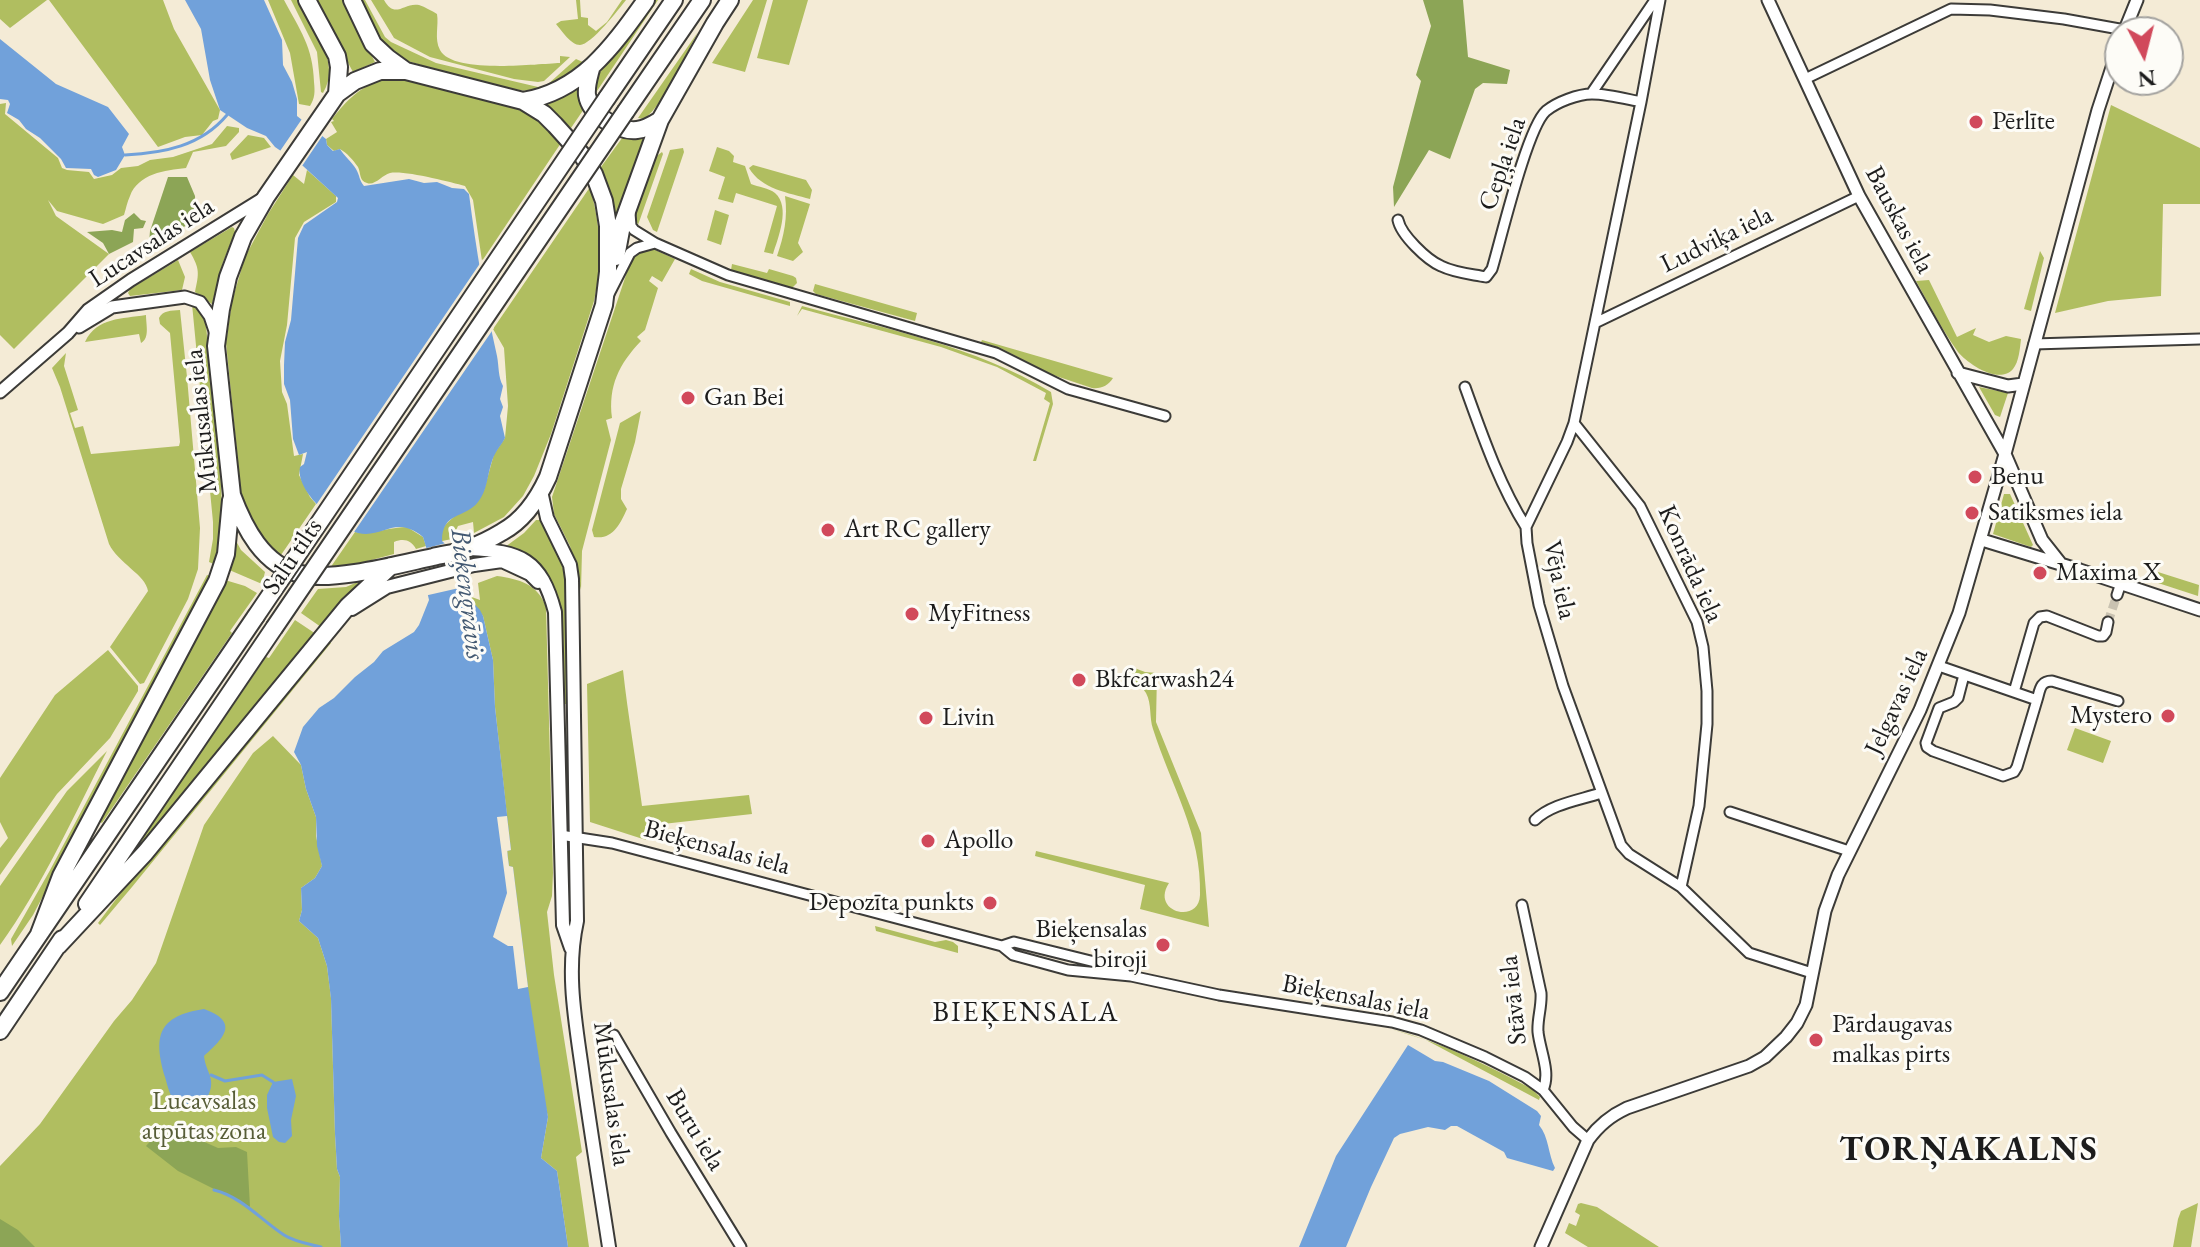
<!DOCTYPE html>
<html>
<head>
<meta charset="utf-8">
<style>
  body { margin:0 }
  #map { position:relative; width:2200px; height:1247px; overflow:hidden; background:#f4ebd6; font-family:"EB Garamond",serif }
  canvas { display:block }
  .north { position:absolute; left:2104px; top:16px; width:80px; height:80px; box-sizing:border-box; background:#fdfcf7; border:2px solid #a3a29f; border-radius:50%; rotate:173deg; font-size:22px; font-weight:700; line-height:32px; text-align:center; color:#1c1c1c }
  .north::after { content:''; display:block; margin:auto; width:28px; height:36px; background:#d1495b; clip-path:polygon(50% 0,100% 100%,50% 72%,0 100%) }
</style>
</head>
<body>
<div id="map">
<canvas width="2200" height="1247"></canvas>
<div class="north">N</div>
</div>
<script>
const c = document.querySelector('canvas').getContext('2d');
c.lineJoin = 'round';
function fillPath(path, color) { c.fillStyle = color; c.fill(path, 'evenodd'); }
function stroke(path, color, width, dash) { c.strokeStyle = color; c.lineWidth = width; c.lineCap = dash ? 'butt' : 'round'; c.setLineDash(dash || []); c.stroke(path); }
function drawText(font, color, halo, rows, align = 'center') {
  c.font = font + ' "EB Garamond",serif'; c.lineWidth = 6; c.setLineDash([]); c.textBaseline = 'middle'; c.strokeStyle = halo; c.fillStyle = color; for (const [text, x, y, turn = 0] of rows) {
    c.save(); c.translate(x, y); c.rotate((+turn || 0) * Math.PI / 180); c.textAlign = isNaN(turn) ? turn : align; if (halo) c.strokeText(text, 0, 0); c.fillText(text, 0, 0); c.restore();
  }
}
fillPath(new Path2D(`
  M0 0H47L10 28 0 19Z
  M49 0H163L174 29 220 110 218 119 213 121 202 135 185 137 158 147Z
  M268 0H284C300 30 313 47 314 82 315 92 315 98 310 106L299 104 290 53Z
  M291 0H298C312 27 342 63 323 93L321 92 317 52Z
  M314 0H342L375 62 353 72Z
  M358 0H365L385 37 391 42 436 63 538 87 547 85 576 59 585 63 574 72 536 92 511 89 428 67 401 59 380 42Z
  M371 0H384C395 20 404 2 419 5 425 7 432 11 437 14 439 25 434 39 440 50 452 74 535 64 560 63V56L570 57 544 81 538 82 514 79 430 57 394 38Z
  M576 0H580L581 17 588 18V25L596 31 607 22 622 0H626C619 9 591 45 580 45 571 45 562 31 556 24L561 21 578 19Z
  M654 0H658L593 97 596 77 623 44Z
  M753 0H767L745 72 712 63Z
  M773 0H808L789 65 757 58Z
  M698 32C684 57 666 102 644 119L638 118Z
  M382 79C415 76 483 100 517 109 536 117 547 129 561 143L482 261 473 200 465 186C450 182 404 170 390 173 382 175 375 186 367 183 359 181 361 173 358 167 353 160 347 153 340 149L334 151 327 145 326 139 337 132 331 122 334 121 332 119C347 100 359 88 382 79Z
  M580 85 586 106 571 128 547 105Z
  M6 103 5 114 58 158 62 168 67 170 89 172 94 179 112 175 121 168 138 166 150 160 173 157 212 144 227 126 239 128V132L226 146 193 152 186 168C165 170 138 174 130 196 127 202 126 209 124 215L103 224 57 211 48 200 56 216 109 254 14 349 0 335V104Z
  M2111 105 2200 148V204H2163L2161 296 2108 301 2055 313Z
  M649 132 616 226 610 193 601 167 625 134Z
  M248 135 264 138 271 147 232 160 230 154Z
  M717 147 729 151 734 156 733 162 745 166 751 184C758 187 769 188 775 193 791 207 778 238 773 254L764 252 777 206 736 193 733 203 718 199 725 177 709 171Z
  M683 148 684 152 657 232 653 230 647 217 670 150Z
  M662 152 663 154 638 225 635 217 636 210 654 158Z
  M753 165 806 180 812 190 810 199C789 193 761 189 749 168Z
  M307 170 336 196V202L304 222 295 238 287 325 280 361 282 392 287 404 294 456 303 454 299 475 310 497 316 504 281 555 258 536 242 503 226 343 232 301 245 257 268 214 293 175 304 184Z
  M590 187C601 229 603 259 594 301L551 434 534 476 523 496 504 517 474 533 473 522 458 526 452 539 442 541V529L447 523 484 490 494 454 505 438 508 406 504 348 493 329Z
  M785 196 810 204 798 243 803 252 793 261 777 256C784 236 788 217 785 196Z
  M715 210 729 215 721 245 707 240Z
  M232 227 234 228 235 232 223 262 212 304 195 292C199 273 200 269 190 252Z
  M651 248 675 259 662 282 652 276 649 281 658 288 645 330 637 337 641 341C619 364 608 386 612 418L606 420 611 440 582 551 581 590 570 546 554 514 552 497 631 260 641 251Z
  M2040 251 2044 258 2031 311 2024 309Z
  M178 260 185 277 182 290 130 296 128 293 130 289Z
  M732 264 767 273 769 269 793 276 796 278 797 283 793 287H789L731 270Z
  M691 269 720 282 790 302V306L702 281 689 274Z
  M1929 280 1957 337 1976 328 1973 335 1989 342 2006 336 2021 339C2020 348 2019 362 2013 369 1999 385 1968 364 1958 352 1942 330 1929 304 1916 281Z
  M815 284 917 313 915 321 816 294 813 291Z
  M192 304 203 314 206 325C209 360 213 395 216 430 221 476 226 520 216 565L209 562 213 539V522Z
  M802 306C886 329 975 346 1051 392L1053 404 1036 461H1033L1050 403 1044 399 1046 393 997 367 941 347 802 309 797 316Z
  M180 310 187 377 200 528 198 569 188 599 144 683 140 684 110 647 148 591C146 575 118 563 109 544L60 387 52 368 66 353 64 366 78 410 70 413 75 428 83 426 91 454 179 446 180 442 170 333 160 324 159 318C163 310 171 311 180 310Z
  M146 315C146 325 150 338 141 343L139 334 85 342C97 317 122 319 146 315Z
  M982 340 1113 378C1108 386 1101 389 1092 388L1053 375 1000 348 981 342Z
  M1979 387 2008 393 2000 417 1995 415Z
  M641 411 635 442 621 489V499L627 509C620 524 613 540 594 537L592 530 620 423Z
  M2004 494H2010L2033 545 2031 547 1993 534Z
  M536 520H540L558 554 565 575 569 704H564C563 676 568 600 550 581 537 568 519 558 505 547L524 533Z
  M407 527 423 537 426 546 416 549C411 540 404 538 394 542V554L341 568H330L355 532C373 535 389 527 407 527Z
  M235 539 241 550 265 572 262 584 227 569Z
  M2158 572 2199 585 2198 596 2155 582Z
  M207 575 211 576 33 915 12 946 11 939 49 872Z
  M497 576C519 579 538 584 546 607L553 873 552 896 547 912 554 975 582 1152 576 1157 589 1247H568L557 1171 541 1158 548 1117 508 946 507 816 495 707 493 660 483 616 466 595 480 600 478 583Z
  M225 580 245 586 257 593 230 631 232 633 102 823 97 820Z
  M360 581 321 627 301 613 318 589 346 587Z
  M295 620 316 634 142 848 138 846 155 820 266 657 269 658Z
  M326 640 331 643 132 887 100 925 98 923 123 890Z
  M108 650 138 686V691L110 738 57 794 0 875V848L8 838 0 822V778L55 695Z
  M1129 666 1145 672 1157 673 1156 722 1201 833 1209 927 1140 909 1145 885 1035 856 1036 851 1169 883C1150 912 1199 925 1200 895 1202 834 1171 786 1153 729 1149 718 1152 704 1146 693 1141 685 1134 683 1125 682V675Z
  M623 670C628 716 636 760 642 806L749 795 752 814 645 826 646 840 590 822 587 684Z
  M2075 728 2111 741 2103 763 2067 750Z
  M273 736 301 765 306 789 316 817V836L322 866 315 878 301 888 302 910 299 921 318 938 327 966 331 998 335 1134 337 1169 340 1177 339 1216 341 1247H0V1166L40 1124 114 1021 132 1000 156 963 204 825 253 753Z
  M107 751C74 815 42 887 0 945V886L67 791Z
  M875 926 935 942 946 940 953 942 958 946V953L876 931Z
  M1391 1029C1443 1043 1485 1064 1532 1089L1540 1097 1539 1100 1426 1040Z
  M1581 1203 1597 1207 1659 1247H1588L1565 1233 1569 1223 1576 1226 1580 1215 1575 1212 1578 1204Z
  M2198 1203 2191 1247H2173L2178 1219 2181 1211Z`), '#b0be60');
fillPath(new Path2D(`
  M1423 0H1463L1468 57 1510 70 1507 84 1483 83 1475 89 1450 159 1429 150 1394 207 1393 187 1421 81 1416 75 1431 26Z
  M168 177H187L195 196 196 220 188 226 175 228 166 238 149 243 150 231Z
  M134 213 141 220 146 221 143 228 134 229 133 242 109 254 103 243 87 232 112 230 122 232 125 220Z
  M182 1132 218 1148 236 1147 247 1152 250 1207 178 1171 146 1146 157 1134Z
  M0 1219 18 1230 35 1247H0Z`), '#8ca556');
fillPath(new Path2D(`
  M185 0H264L282 40 283 65 292 82 297 99V116L326 139 327 145 333 151 340 149C344 156 352 162 356 169 360 176 359 180 364 186L409 179 424 183 437 182 452 188 464 189 469 194C476 249 485 302 497 356 499 366 498 377 503 386L500 399 503 407 500 416 505 438C502 444 498 448 495 454 487 469 489 489 478 502 465 519 442 511 442 541L456 554 466 595 480 610 483 616 493 660 495 707 511 850 507 851 509 866 513 867 528 987 548 1117 541 1158 557 1171 568 1247H341L339 1216 340 1177 337 1169 335 1134 331 999 327 966 318 938 299 921 302 910 301 888 315 878 322 866 317 846 316 817 306 789 301 765 294 752 303 727 319 708 334 698 355 677 374 662 383 651 414 632 419 625 429 600 422 569 427 550 423 537C395 514 383 539 358 533 337 527 295 491 300 467L304 464 307 452 299 455 293 439 290 400 284 384V365L285 342 291 320 298 238 304 225 337 202 338 198 303 166 275 147 266 136 247 128 220 110 210 80 201 29Z
  M0 39 56 84 108 107 129 134 122 147 125 155 116 170 98 177 94 175 91 169 66 168 61 159 40 138 26 129 19 120 7 113 10 104 8 100 0 99Z
  M204 1009C240 1022 224 1038 204 1056 206 1074 218 1079 206 1100L178 1106C170 1098 168 1087 165 1077 153 1036 158 1016 204 1009Z
  M1408 1045 1435 1061 1443 1062 1489 1081 1537 1111 1541 1116 1539 1125C1549 1137 1548 1154 1555 1168L1553 1171 1507 1158 1504 1152 1457 1126H1451L1445 1130 1428 1127 1400 1134 1394 1138 1371 1187 1346 1247H1299L1336 1156Z
  M292 1079 296 1096 291 1120 292 1136 285 1143 279 1142 273 1137 267 1108V1095L273 1082Z`), '#71a1da');
fillPath(new Path2D(`
  M304 116 325 132 300 169 278 154Z
  M483 259 494 328 352 535 314 508Z
  M450 542 460 553 468 586 424 596 418 569 423 549Z
  M507 816 511 850 507 851 509 866 513 867 528 987 518 989 513 946H508L493 937 507 893 497 817Z`), '#f4ebd6');
stroke(new Path2D(`
  M125 155C164 153 201 146 227 115
  M211 1075 225 1081 262 1075 273 1082
  M214 1190C242 1197 261 1220 284 1235 295 1242 309 1244 321 1247`), '#71a1da', 3);
stroke(new Path2D(`
  M2108 622 2117 595`), '#c9c2b1', 9, [9, 4.5]);
const minor = new Path2D(`
  M1660 0 1641 102 1574 423 1567 442 1526 527 1527 543 1539 605 1563 686 1621 845 1629 854 1681 887 1749 953 1812 973
  M1805 79 1951 9 1990 10 2064 19 2125 30
  M1591 94 1655 0
  M630 213 631 226 634 230 655 243 728 275 996 353 1068 389 1165 416
  M1398 220C1401 235 1427 260 1441 266 1455 273 1471 274 1486 277L1492 269C1501 239 1527 128 1546 111 1557 102 1578 94 1592 94 1608 94 1626 99 1641 102
  M609 294 630 253 637 248 655 243
  M1595 323 1859 196
  M2034 344 2200 339
  M1465 387C1482 434 1499 484 1526 527
  M1574 423 1640 506 1697 622 1703 647 1707 691V724L1699 806 1681 887
  M2117 595 2121 583
  M1939 666 2037 700C2040 690 2040 681 2052 681L2118 701
  M1964 675 1958 698 1954 702 1939 708 1926 743 1927 747 1933 751 2003 776 2014 772 2017 767 2037 700
  M2014 692 2034 623 2040 617 2047 616 2098 636H2103L2106 632 2108 622
  M1730 812 1849 851
  M1535 820C1551 804 1580 800 1601 793
  M560 835 612 843 1002 946 1013 955 1068 970 1131 976 1219 995 1392 1022 1421 1030 1485 1057 1525 1077 1543 1090 1573 1127 1588 1140
  M1522 905 1541 993C1542 1007 1537 1019 1538 1032 1540 1051 1551 1072 1543 1090
  M1002 946 1014 942 1107 965 1125 973
  M614 1035 671 1133 741 1247`);
const tertiary = new Path2D(`
  M1768 0 1859 196 2005 454 2042 540 2061 564
  M2124 32 2137 0
  M79 327 112 307 185 297 200 302 210 316 215 331
  M1958 373 2008 386 2023 384
  M0 392 68 333 88 310 131 280 262 199
  M1982 540 2080 570 2200 610
  M1541 1247 1588 1140C1599 1125 1610 1116 1627 1108L1749 1066 1765 1057 1786 1037 1797 1023 1806 1005 1825 911 1838 875 1920 710 1959 613 2005 454 2098 110 2120 43`);
const secondary = new Path2D(`
  M541 491 547 518 570 565 572 579 577 921C566 971 575 1019 582 1069 590 1128 600 1188 609 1247
  M469 549C521 551 541 559 555 612L563 925 571 948
  M352 609 387 587 474 565 502 561 530 574 538 582`);
const trunk = new Path2D(`
  M307 0 337 56 339 67 337 94
  M352 0 373 44 388 58 406 71
  M591 69C589 77 586 86 587 95 590 114 617 132 637 130 646 129 652 125 660 120
  M380 71H406L523 101 544 114 555 125 582 155 594 174 604 201 608 226V272L604 305 548 477C538 499 524 520 502 532 492 538 480 544 469 548 458 553 445 554 433 557 400 564 333 582 301 574 263 566 244 527 232 495L216 346 221 309 228 277 243 237 266 197 337 94 355 81Z
  M607 98 674 0
  M523 101C582 91 613 46 646 0
  M626 111 702 0
  M616 257 622 225 660 120 715 23 730 0
  M87 904 274 628
  M39 934 61 876 217 581 226 554 231 500
  M58 946 145 853 348 606 391 566
  M0 992 256 616
  M0 1031 62 939`);
stroke(minor, '#3c3b38', 13);
stroke(tertiary, '#3c3b38', 15);
stroke(secondary, '#3c3b38', 16);
stroke(trunk, '#3c3b38', 20);
stroke(minor, '#fff', 9);
stroke(tertiary, '#fff', 11);
stroke(secondary, '#fff', 12);
stroke(trunk, '#fff', 16);
const trunkBridge = new Path2D(`
  M256 616 607 98
  M274 628 626 111`);
stroke(trunkBridge, '#3c3b38', 20, []);
stroke(trunkBridge, '#fff', 16);
for (const [x, y, r, color] of [
  [1976,122,8,"#d1495b"],
  [688,398,8,"#d1495b"],
  [1975,477,8,"#d1495b"],
  [1972,513,8,"#d1495b"],
  [828,530,8,"#d1495b"],
  [2040,573,8,"#d1495b"],
  [912,614,8,"#d1495b"],
  [1079,680,8,"#d1495b"],
  [2168,716,8,"#d1495b"],
  [926,718,8,"#d1495b"],
  [928,841,8,"#d1495b"],
  [990,903,8,"#d1495b"],
  [1163,945,8,"#d1495b"],
  [1816,1040,8,"#d1495b"]
]) { const dot = new Path2D(); dot.arc(x, y, r, 0, 2 * Math.PI); c.fillStyle = color; c.fill(dot); stroke(dot, '#fdfcf7', 3); }
drawText('26px', '#1c1c1c', '#fdfcf7', [
  ["Pērlīte",1992,122],
  ["Gan Bei",704,398],
  ["Benu",1991,477],
  ["Satiksmes iela",1988,513],
  ["Art RC gallery",844,530],
  ["Maxima X",2056,573],
  ["MyFitness",928,614],
  ["Bkfcarwash24",1095,680],
  ["Mystero",2152,716,"right"],
  ["Livin",942,718],
  ["Apollo",944,841],
  ["Depozīta punkts",974,903,"right"],
  ["Bieķensalas",1147,930,"right"],
  ["biroji",1147,960,"right"],
  ["Pārdaugavas",1832,1025],
  ["malkas pirts",1832,1055]
], 'left');
drawText('26px', '#1c1c1c', '#fdfcf7', [
  ["Cepļa iela",1503,164,-71],
  ["Bauskas iela",1899,220,62],
  ["Ludviķa iela",1717,240,-26],
  ["Lucavsalas iela",152,243,-33],
  ["Mūkusalas iela",202,421,-96],
  ["Salu tilts",293,557,-56],
  ["Konrāda iela",1690,564,66],
  ["Vēja iela",1559,580,78],
  ["Jelgavas iela",1897,702,-65],
  ["Bieķensalas iela",717,848,15],
  ["Bieķensalas iela",1356,998,11],
  ["Stāvā iela",1514,1000,-96],
  ["Mūkusalas iela",611,1094,82],
  ["Buru iela",695,1130,59]
]);
drawText('26px', '#575d37', '#fdfcf7', [
  ["Lucavsalas",204,1102],
  ["atpūtas zona",204,1132]
]);
drawText('italic 28px', '#425871', '#fdfcf7', [
  ["Bieķengrāvis",467,594,83]
]);
c.letterSpacing = '2px';
drawText('28px', '#1c1c1c', '#fdfcf7', [
  ["BIEĶENSALA",1026,1013]
]);
c.letterSpacing = '0px';
c.letterSpacing = '2px';
drawText('bold 34px', '#1c1c1c', '#fdfcf7', [
  ["TORŅAKALNS",1969,1151]
]);
c.letterSpacing = '0px';
</script>
</body>
</html>
